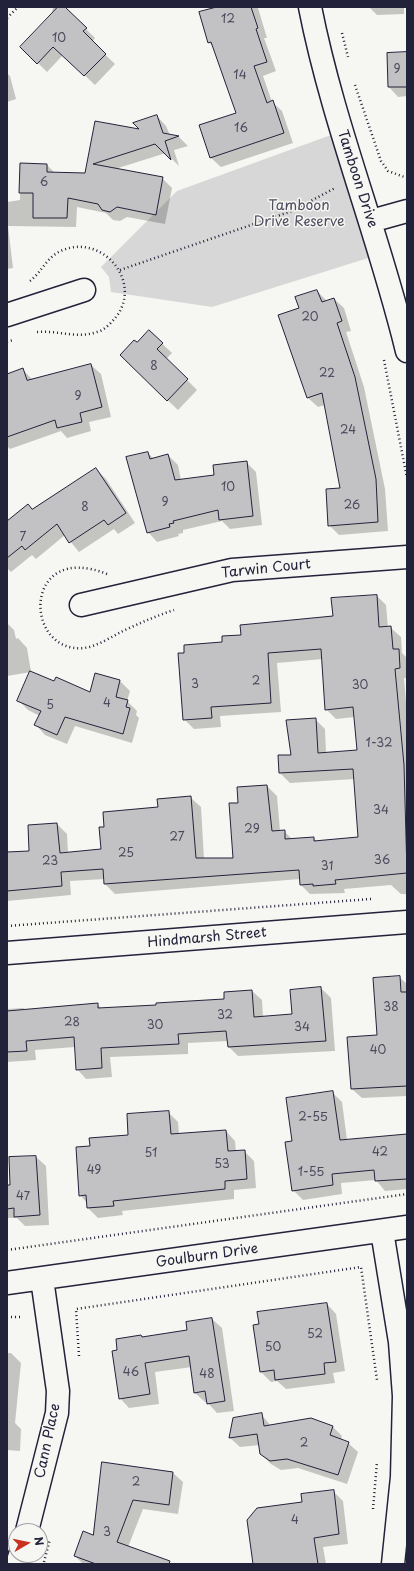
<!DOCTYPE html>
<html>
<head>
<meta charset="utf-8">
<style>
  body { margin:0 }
  #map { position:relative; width:414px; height:1571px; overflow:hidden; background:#f6f6f2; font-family:"Playpen Sans",sans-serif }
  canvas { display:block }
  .frame { position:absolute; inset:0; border:8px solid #22223b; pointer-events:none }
  .north { position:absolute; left:8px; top:1523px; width:40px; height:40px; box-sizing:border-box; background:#f6f6f2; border:1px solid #a1a1a9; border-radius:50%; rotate:81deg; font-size:11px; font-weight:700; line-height:16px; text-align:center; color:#22223b }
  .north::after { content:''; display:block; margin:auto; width:14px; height:18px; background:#c8321e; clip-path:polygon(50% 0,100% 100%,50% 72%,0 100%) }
</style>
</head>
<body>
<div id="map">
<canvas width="414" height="1571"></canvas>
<div class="frame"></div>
<div class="north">N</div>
</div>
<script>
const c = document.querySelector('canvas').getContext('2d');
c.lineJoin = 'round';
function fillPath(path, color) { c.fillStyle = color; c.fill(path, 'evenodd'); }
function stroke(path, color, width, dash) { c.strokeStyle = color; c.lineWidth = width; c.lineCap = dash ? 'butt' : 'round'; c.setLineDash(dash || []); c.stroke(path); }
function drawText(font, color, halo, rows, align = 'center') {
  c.font = font + ' "Playpen Sans",sans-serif'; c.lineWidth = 3; c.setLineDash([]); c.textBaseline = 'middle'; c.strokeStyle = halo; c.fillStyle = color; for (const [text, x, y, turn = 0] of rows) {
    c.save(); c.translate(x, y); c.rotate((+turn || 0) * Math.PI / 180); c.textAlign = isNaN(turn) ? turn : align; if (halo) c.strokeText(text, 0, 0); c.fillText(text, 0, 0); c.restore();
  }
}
fillPath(new Path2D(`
  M342 131 381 254 212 307 111 292 109 277 101 267 177 191Z`), '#d7d7d7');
fillPath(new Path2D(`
  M53 7H64L95 38 92 42 115 64 95 85 63 55 47 72 22 47 52 14Z
  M221 7 258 8 267 38H264L276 71 263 76 272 102 282 111 293 143 221 167 211 158 200 126 237 113 214 48 209 42Z
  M369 7H404V14L377 15Z
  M388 53H407V96L398 97 389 87Z
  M7 73 10 76 16 99 7 102Z
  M157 116 166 126 170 135 179 137 188 146 174 150 179 166 166 153 115 169 162 178 172 188 165 224 127 217 120 221 113 220 106 213 77 207 76 227 8 226 13 268 7 269V202L20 200 21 164 47 165 55 173 86 174 96 122 142 130Z
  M317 291 327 301 334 299 344 308 351 331 346 332 364 387 385 489 388 531 339 535 329 525 341 489 325 405 318 407 308 398 279 315 300 308Z
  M149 331 172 353 166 359 197 390 178 410 130 365 137 344Z
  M91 365 101 374 111 417 89 422 91 431 67 438 61 431 10 449 7 446V375L23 370 33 380Z
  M148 453 154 459 168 455 178 465 181 480 215 476 246 462 256 472 262 525 230 529 222 521 183 530V533L178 534 179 536 157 542 148 532Z
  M96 469 106 479 135 523 118 534 114 529 79 552 65 535 36 559 32 555 11 572 7 568V522L33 510Z
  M377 596 386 605 388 628H391L401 637 402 653 407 658V678H404L407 714V894H401L391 885 344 889 345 893 310 894 301 885 300 879 115 894 105 884V879L70 881 71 895 7 901V853L31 852 57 824 67 834 68 853 102 850 105 828 191 798 201 807 204 859H234L239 804 267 786 277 796 280 831H284L293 840 313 838 317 841 359 838 355 779 290 783 280 773 279 756H292L315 719 325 729 326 753 358 751 355 717 336 719 326 709 323 659 277 663 281 712 220 716 221 727 194 729 184 719 223 643 242 636 334 617Z
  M7 623 14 630 16 639 18 638 27 648 31 672 7 676Z
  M96 674 120 681 130 691 127 701 137 711 136 715 139 718 132 743 75 726 67 744 45 735 36 725 40 716 28 710 19 701 54 683 90 693Z
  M399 977 407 984V1096L362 1098 352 1089 379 1036Z
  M321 988 331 998 335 1051 238 1056 229 1047 228 1041 188 1043V1054L110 1057 112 1077 86 1079 77 1069 75 1047 35 1050 36 1060 7 1062V1009L23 1008 26 1010 97 1004 102 1009 225 1000 252 991 262 1000 263 1017 293 1015Z
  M332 1092 342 1102 347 1140 407 1135V1189L385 1191 376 1180 341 1183 342 1194 303 1200 293 1190 294 1142Z
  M168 1112 178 1122 179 1134 226 1131 235 1141 236 1152 244 1151 254 1161 256 1188 234 1190V1199L122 1211 123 1215 98 1218 88 1208 87 1203 80 1195 91 1147 130 1136Z
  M36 1157 46 1166 49 1225 25 1226 17 1218H7V1186H11L10 1158Z
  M327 1304 336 1314 345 1371 333 1373 335 1383 286 1389 277 1381 271 1382 261 1372 254 1326Z
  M212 1319 222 1328 234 1411 217 1413 207 1402H205L195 1393 192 1367 155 1372 159 1404 129 1408 120 1398 118 1351 141 1336 143 1338 188 1331Z
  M7 1353H11L21 1363 15 1423 21 1429 20 1451 7 1450Z
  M261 1414 271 1426 333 1427 342 1436 341 1440 348 1443 358 1452 347 1484 298 1468 281 1470 271 1464 261 1454 260 1445 240 1447 230 1438 234 1419Z
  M103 1463 173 1473 183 1482 178 1514 143 1509 128 1547 148 1564H83L75 1556 94 1536Z
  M333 1491 343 1501 348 1544 323 1547 326 1564H262L303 1502Z`), '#0003');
const building = new Path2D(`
  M58 7H65L87 28 83 31 106 54 84 76 53 47 37 64 20 47Z
  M217 7H251L258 28 256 29 267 62 254 66 267 103 273 100 284 133 210 158 199 125 236 113 211 42 208 43 199 12Z
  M407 52V87H388L387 53Z
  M157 115 163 133 179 136 165 141 171 160 155 144 93 164 163 177 156 215 117 207 110 212 102 210 98 204 68 198 67 218H33V193H19L20 163 47 164V172L85 173 95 121 139 129 133 123Z
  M317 290 322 302 334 298 342 321 337 323 355 377 376 479 378 522 328 526 326 489 340 488 322 393 307 398 278 315 299 308 295 297Z
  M149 330 163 343 157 349 188 379 167 401 120 355 134 340 137 342Z
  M91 364 102 407 80 413 82 422 57 428 55 420 7 437V374L23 368 27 380Z
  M148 452 150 459 168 454 175 480 214 475 213 465 247 461 253 516 219 520 218 510 173 521 174 523 169 524 170 527 147 533 126 457Z
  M96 468 126 513 108 525 104 520 69 543 57 524 25 550 22 546 7 558V521L28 504 32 509Z
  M377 595 379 627 391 626 393 649H399L400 668 395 669 404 765 407 873 335 880 336 884 313 886V884L300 885 299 870 104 884 103 869 61 872 62 886 7 891V852L29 851 28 825 57 823 60 853 101 849 99 827H104L103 812 158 807 157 799 191 796 196 858H233L229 803H238L237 787 267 785 272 831 285 830V839L314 837V841L358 837 353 769 279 773 278 755H291L286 720 316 718 318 753 357 750 353 707 325 710 321 649 268 653 271 703 211 707 212 718 183 720 178 653H184V645L222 642V636L241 635 240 625 333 616 331 598Z
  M30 671 54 681 56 677 90 692 95 673 120 680 116 697 128 700 126 707 130 708 123 734 65 717 57 735 34 725 41 711 17 701Z
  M400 976 401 992H407V1086L351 1089 347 1037 377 1035 373 978Z
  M321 987 326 1041 228 1047 226 1031 178 1034 179 1044 101 1048 102 1068 76 1070 74 1037 26 1041 27 1051 7 1052V1011L98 1003V1008L156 1005V1003L224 999V992L252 990 254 1017 292 1014 290 990Z
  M333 1091 340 1140 407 1134V1179L375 1181 374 1170 332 1174 333 1185 292 1191 285 1142 292 1141 286 1098Z
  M169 1111 171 1134 226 1130 228 1151 245 1150 247 1179 225 1181V1189L113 1201 114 1206 87 1208 86 1195 79 1196 76 1147 90 1146 89 1138 128 1135 127 1114Z
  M36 1156 40 1215 14 1217V1208L7 1209V1185H10L9 1157Z
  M327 1303 336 1362 324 1363 325 1374 275 1380 274 1370 260 1372 253 1325 259 1324 257 1312Z
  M212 1318 225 1401 207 1404 205 1391 194 1393 189 1356 145 1363 150 1394 119 1399 112 1351 117 1350 116 1339 141 1335 142 1337 187 1330 186 1322Z
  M262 1413 264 1426 311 1418 333 1426 330 1435 349 1442 338 1475 287 1459 270 1461 260 1454 257 1434 229 1438 233 1418Z
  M102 1462 173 1472 169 1505 133 1500 117 1542 170 1561 169 1564H96L74 1556 83 1531 93 1535Z
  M334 1490 339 1534 314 1538 318 1564H253L247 1520 257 1508 302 1502 301 1494Z`);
fillPath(building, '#c2c2c4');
stroke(building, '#22223b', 1);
const minor = new Path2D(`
  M310 7C333 124 379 235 407 351
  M371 221 407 211
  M7 315 84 290
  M81 605 232 570 407 557
  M7 953 407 922
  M382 1231 400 1342 404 1396 402 1477 393 1564
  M7 1283 407 1227
  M27 1531 57 1413 58 1391 42 1279
  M17 1564 20 1555`);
stroke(minor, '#22223b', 25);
stroke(new Path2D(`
  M7 18 18 7
  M342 33 348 57
  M355 85 381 161 388 171 407 178
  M120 270 292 211 335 188
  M30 281C42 272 47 256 63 250 103 234 143 282 116 317 111 323 105 330 97 332 77 339 57 330 37 332
  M7 342 13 340
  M384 360 407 478
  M107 574C22 540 23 654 84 648 98 646 111 637 123 631 140 623 156 616 174 610
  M7 926 371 899
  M7 1250 407 1194
  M7 1317H23
  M79 1356 76 1309 361 1267 377 1380
  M373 1509 377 1462
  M44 1562 50 1539`), '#22223b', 2.5, [1, 3]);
stroke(minor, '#f6f6f2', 22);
drawText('12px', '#4a4a5d', null, [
  ["12",228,20],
  ["10",59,39],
  ["9",397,70],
  ["14",240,76],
  ["16",241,129],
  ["6",44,183],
  ["20",310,318],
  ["8",154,367],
  ["22",327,374],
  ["9",78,397],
  ["24",348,431],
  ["10",228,488],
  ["9",165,503],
  ["26",352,506],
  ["8",85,508],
  ["7",23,538],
  ["2",256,682],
  ["3",195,685],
  ["30",360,686],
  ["4",107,704],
  ["5",50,706],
  ["1-32",379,744],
  ["34",381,811],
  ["29",252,830],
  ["27",177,838],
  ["25",126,854],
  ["36",382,861],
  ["23",50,862],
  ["31",327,867],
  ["38",391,1008],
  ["32",225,1016],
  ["28",72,1023],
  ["30",155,1026],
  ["34",302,1028],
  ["40",378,1051],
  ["2-55",313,1118],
  ["42",380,1153],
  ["51",151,1154],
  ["53",222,1165],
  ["49",94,1171],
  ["1-55",311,1173],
  ["47",23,1197],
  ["52",315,1335],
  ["50",273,1348],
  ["46",131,1373],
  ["48",207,1375],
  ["2",304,1444],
  ["2",136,1483],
  ["4",295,1521],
  ["3",107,1533]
]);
drawText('14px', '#22223b', '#f6f6f2', [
  ["Tamboon Drive",357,179,72],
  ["Tarwin Court",266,569,-6],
  ["Hindmarsh Street",207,938,-5],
  ["Goulburn Drive",207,1256,-8],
  ["Cann Place",48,1441,-78]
]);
drawText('14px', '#4f4f62', '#f6f6f2', [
  ["Tamboon",299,206],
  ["Drive Reserve",299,222]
]);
</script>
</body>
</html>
